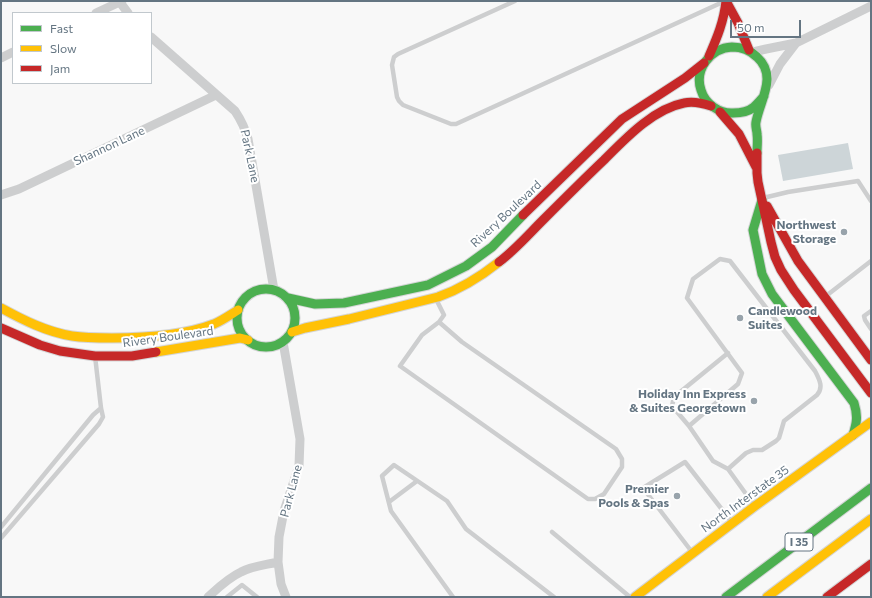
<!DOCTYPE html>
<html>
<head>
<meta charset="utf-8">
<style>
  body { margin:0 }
  #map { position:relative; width:872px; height:598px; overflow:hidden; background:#f8f8f8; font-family:Commissioner,sans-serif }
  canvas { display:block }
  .frame { position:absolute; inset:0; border:2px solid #647582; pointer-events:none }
  .legend { position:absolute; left:12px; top:12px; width:140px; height:72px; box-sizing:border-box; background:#fff; border:1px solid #c1c8cd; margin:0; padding:5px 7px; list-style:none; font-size:12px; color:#647582 }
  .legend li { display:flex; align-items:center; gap:8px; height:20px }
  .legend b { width:20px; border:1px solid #c1c8cd }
  .scale { position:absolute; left:730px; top:20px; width:71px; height:18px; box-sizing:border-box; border:2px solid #647582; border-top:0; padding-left:5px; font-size:12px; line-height:14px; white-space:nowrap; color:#647582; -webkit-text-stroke:3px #fff; paint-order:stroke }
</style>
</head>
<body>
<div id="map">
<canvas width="872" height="598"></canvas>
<div class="frame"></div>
<ul class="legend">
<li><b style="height:5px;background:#4caf50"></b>Fast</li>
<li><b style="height:5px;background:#ffc107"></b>Slow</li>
<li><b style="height:5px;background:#c62828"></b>Jam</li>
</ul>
<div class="scale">50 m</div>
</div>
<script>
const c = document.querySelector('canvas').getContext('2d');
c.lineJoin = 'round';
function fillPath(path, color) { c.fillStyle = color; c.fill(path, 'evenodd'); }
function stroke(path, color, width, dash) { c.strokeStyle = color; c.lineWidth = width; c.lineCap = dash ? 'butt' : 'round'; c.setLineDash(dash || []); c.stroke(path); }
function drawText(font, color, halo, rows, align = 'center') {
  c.font = font + ' Commissioner,sans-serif'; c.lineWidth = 4; c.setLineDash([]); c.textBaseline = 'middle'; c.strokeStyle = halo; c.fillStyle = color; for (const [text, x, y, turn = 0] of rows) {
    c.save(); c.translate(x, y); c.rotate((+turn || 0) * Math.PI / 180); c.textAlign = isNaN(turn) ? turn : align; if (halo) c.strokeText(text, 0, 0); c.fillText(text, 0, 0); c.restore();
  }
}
fillPath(new Path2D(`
  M848 143 853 169 783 181 778 155Z`), '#cdd5d8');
const fast = new Path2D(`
  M757 153C757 147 758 141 757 134 757 130 755 127 756 122 760 100 778 76 757 57 750 50 741 47 732 47 711 48 694 69 701 90 705 104 720 114 733 113 740 113 748 112 754 107 757 104 761 100 764 96
  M762 200 753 230 762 274 772 294 854 403C858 416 857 422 853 435
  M237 318a29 29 0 1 1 58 0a29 29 0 1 1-58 0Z
  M288 298 315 304 344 303 428 285 466 266 492 247 523 215
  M726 597 871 488`);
const slow = new Path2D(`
  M1 308C23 320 47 332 72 336 85 338 98 338 112 338 144 338 183 336 214 324 223 320 230 315 238 310
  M292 332 305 328 349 319 438 297C461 289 480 277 499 262
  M156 352 240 338 248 340
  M635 597 755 506 871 422
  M767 597 871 519`);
const jam = new Path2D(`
  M726 1 738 23 749 50
  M709 56C717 38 724 21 726 1
  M720 112 739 134 756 167
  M757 153V173L758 182 771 242 775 257 781 270 794 290 871 393
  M767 206 798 261 871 360
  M523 215 622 119 685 78 704 63
  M499 262C515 250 528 235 543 220 563 200 583 180 604 160 625 139 653 109 684 103 693 101 702 103 711 106
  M1 328 40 345 60 351 95 356H132L156 352
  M827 597 871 564`);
stroke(fast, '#d4d5d6', 11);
stroke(slow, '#d4d5d6', 11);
stroke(jam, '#d4d5d6', 11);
stroke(new Path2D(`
  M515 1 398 54 394 57 392 65 397 97 399 101 403 105 451 124H456L723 2
  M763 198 788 192 858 181 871 201
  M826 296 871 261
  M436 299 444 315 439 322 422 335 400 366 588 499H595L604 494 622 467V459L616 449 462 342 439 322
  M871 311 864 316 865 320 871 329
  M728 353 674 397 672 406 689 426 713 461 728 469 754 505
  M689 426 738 384 742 373 687 298 693 279 720 259 730 261 815 371C819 379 824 387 817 395L784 421 779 438 776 441 762 450H753L746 453 728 469
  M389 502 417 481
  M1 527 93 415 101 408
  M552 532 630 597
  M1 538 99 424 103 417 101 408 95 356
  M692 552 643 488 685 462 731 521
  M227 597 242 585 257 597
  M453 597 391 511 382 476 394 465 447 501 466 529 554 597`), '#cdcecf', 4.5);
stroke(new Path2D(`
  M119 1 128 13
  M96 13 122 1
  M151 37 235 111C241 120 245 128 248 139L274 290
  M753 52 766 49 796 43 871 6
  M1 58 13 52
  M769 85 780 64 796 43
  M1 195 19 189 216 95
  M283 342 300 439 299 466 284 511 279 537 278 562 281 584 286 597
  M208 597C218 588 228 578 241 572 252 566 265 565 278 562`), '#cdcecf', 9);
stroke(fast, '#4caf50', 9);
stroke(slow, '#ffc107', 9);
stroke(jam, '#c62828', 9);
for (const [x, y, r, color] of [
  [844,232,4,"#98a3ab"],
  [740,318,4,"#98a3ab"],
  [754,401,4,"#98a3ab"],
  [677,496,4,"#98a3ab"]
]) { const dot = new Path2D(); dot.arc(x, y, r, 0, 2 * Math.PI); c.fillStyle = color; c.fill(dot); stroke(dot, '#fff', 1.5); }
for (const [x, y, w] of [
  [799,542,28]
]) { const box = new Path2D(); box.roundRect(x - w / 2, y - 9, w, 18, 3); c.fillStyle = '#fff'; c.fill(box); stroke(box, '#647582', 1); }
drawText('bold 11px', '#647582', null, [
  ["I 35",799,542]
]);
drawText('12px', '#647582', '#fff', [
  ["Shannon Lane",109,146,-25],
  ["Park Lane",250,156,78],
  ["Rivery Boulevard",506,214,-43],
  ["Rivery Boulevard",168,337,-8],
  ["Park Lane",291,491,-75],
  ["North Interstate 35",745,499,-36]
]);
drawText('bold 12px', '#647582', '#fff', [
  ["Northwest",836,225],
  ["Storage",836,239],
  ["Candlewood",748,311,"left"],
  ["Suites",748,325,"left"],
  ["Holiday Inn Express",746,394],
  ["& Suites Georgetown",746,408],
  ["Premier",669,489],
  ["Pools & Spas",669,503]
], 'right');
</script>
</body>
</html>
